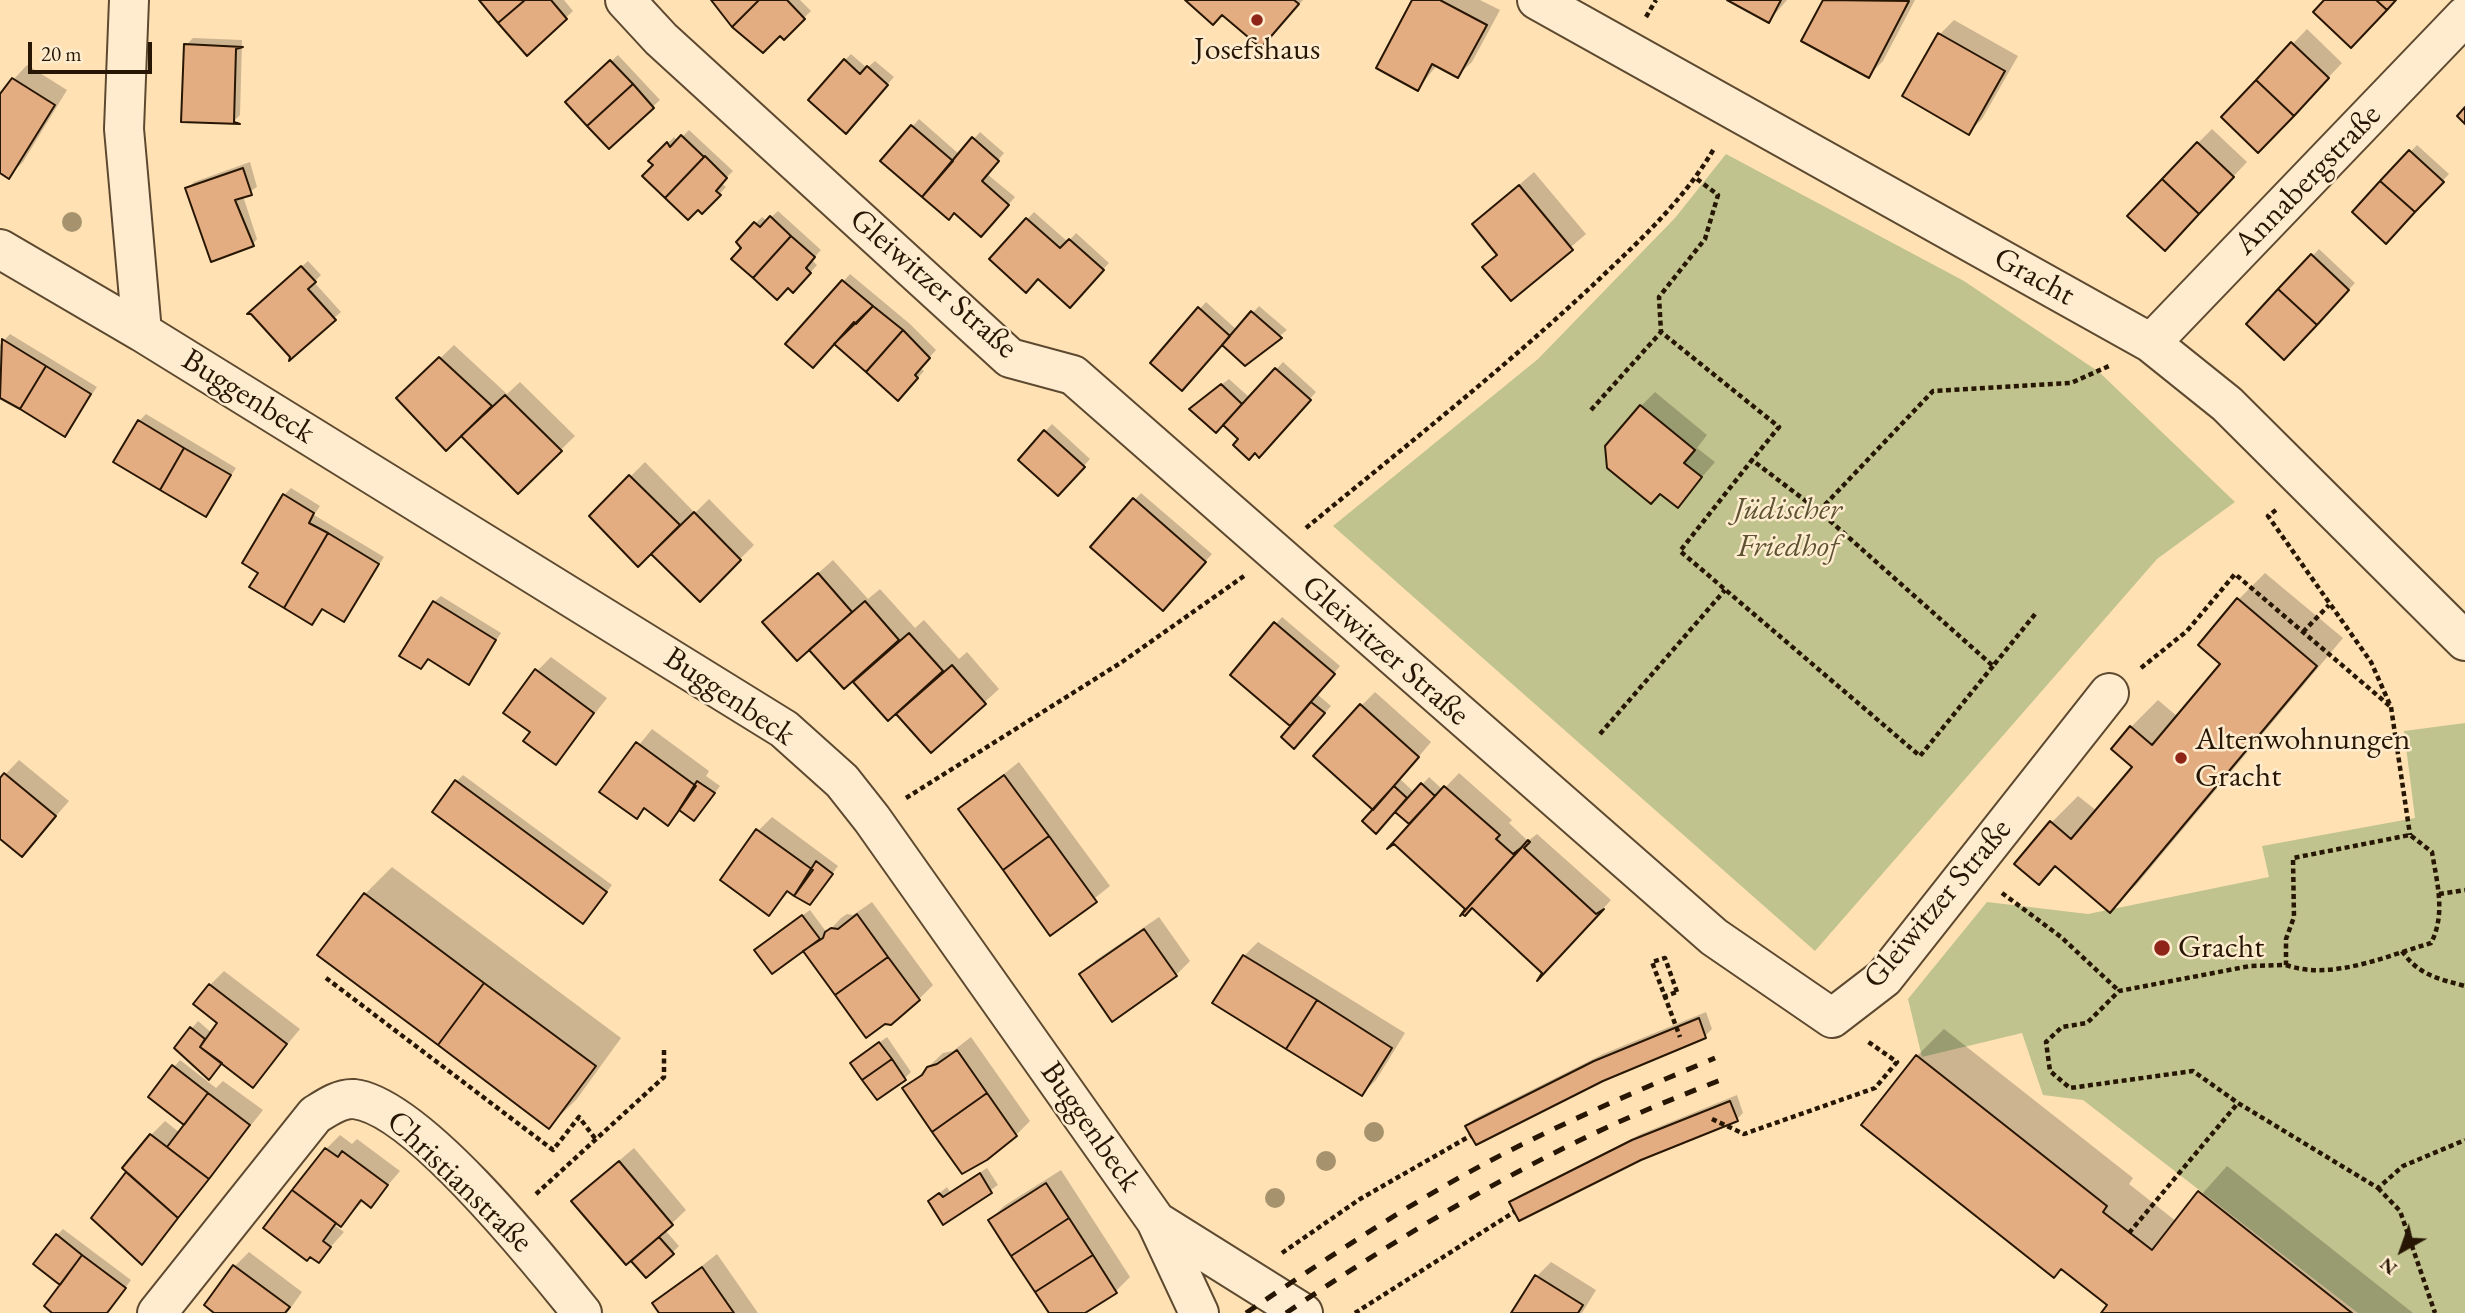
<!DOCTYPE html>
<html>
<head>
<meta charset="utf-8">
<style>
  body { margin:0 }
  #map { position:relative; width:2465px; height:1313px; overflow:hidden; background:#ffe1b4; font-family:"EB Garamond",serif }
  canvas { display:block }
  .north { position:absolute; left:2367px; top:1215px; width:70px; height:70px; -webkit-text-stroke:5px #ffecce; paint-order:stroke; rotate:220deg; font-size:19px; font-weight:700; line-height:28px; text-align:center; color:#271603 }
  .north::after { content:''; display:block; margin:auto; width:24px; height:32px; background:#271603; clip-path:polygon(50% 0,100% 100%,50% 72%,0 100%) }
  .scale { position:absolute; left:28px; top:42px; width:124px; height:32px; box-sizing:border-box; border:4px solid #271603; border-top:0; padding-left:9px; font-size:21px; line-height:24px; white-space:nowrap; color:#271603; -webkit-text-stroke:5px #ffecce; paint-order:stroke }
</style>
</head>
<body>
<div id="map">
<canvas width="2465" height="1313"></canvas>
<div class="north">N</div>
<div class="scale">20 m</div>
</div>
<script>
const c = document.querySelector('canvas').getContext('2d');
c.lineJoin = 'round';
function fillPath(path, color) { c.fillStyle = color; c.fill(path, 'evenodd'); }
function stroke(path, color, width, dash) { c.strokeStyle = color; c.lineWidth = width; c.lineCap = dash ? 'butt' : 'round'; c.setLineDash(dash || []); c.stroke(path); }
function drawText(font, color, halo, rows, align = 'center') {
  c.font = font + ' "EB Garamond",serif'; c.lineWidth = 5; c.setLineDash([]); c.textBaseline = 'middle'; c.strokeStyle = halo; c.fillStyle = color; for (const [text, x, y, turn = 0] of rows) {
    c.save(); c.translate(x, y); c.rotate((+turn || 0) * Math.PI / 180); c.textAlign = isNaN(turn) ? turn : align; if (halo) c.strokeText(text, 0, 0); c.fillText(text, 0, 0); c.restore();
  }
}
fillPath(new Path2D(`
  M1726 154 1964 281 2099 372 2235 502 2157 559 1815 951 1333 526 1538 359 1675 218Z
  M2465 723V1313H2358L2083 1100 2043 1095 2022 1033 1922 1057 1908 999 1987 902 2088 914 2269 877 2262 846 2415 818 2404 731Z`), '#c0c38d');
fillPath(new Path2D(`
  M481 0H564L573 11 527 54Z
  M713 0H800L811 11 784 37 780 33 763 51 722 15 725 12Z
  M1187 0H1303L1261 46 1223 13Z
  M1414 0H1480L1500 10 1472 62 1457 76 1437 65 1418 89Z
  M1731 0H1787L1769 21Z
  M1825 0H1915L1883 61 1869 75 1804 41Z
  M1954 20 2018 56 1982 119 1968 133 1905 96 1940 34Z
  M2307 29 2342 63 2272 137 2223 117Z
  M193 38 242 40 240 115 233 122 186 45Z
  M851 54 867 68 875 61 894 77 852 125 845 60Z
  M618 55 660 100 609 147 568 102Z
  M27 65 67 90 23 162 9 176 0 171V94Z
  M919 119 960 155 980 132 1004 153 987 174 1015 197 988 228 955 211 882 161Z
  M2212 129 2247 162 2179 234 2198 143Z
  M689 130 733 171 721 183 726 187 702 212 698 208 688 218 645 176 655 165 651 161 674 137 678 141Z
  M2417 145 2449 174 2386 242 2354 212Z
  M250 162 257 187 243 196 257 239 251 246 187 189 194 182Z
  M1534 172 1586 234 1511 299 1499 254 1474 224Z
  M778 211 821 250 812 260 817 265 800 284 738 242 762 217 767 221Z
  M1034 212 1068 242 1076 233 1109 263 1076 299 1039 277 991 259Z
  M2319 249 2355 283 2284 358 2248 324Z
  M308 261 321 275 314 282 341 312 334 318 258 305Z
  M850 274 910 324 936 350 920 368 924 371 905 392 834 342 787 344Z
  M1206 302 1237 330 1259 306 1287 330 1245 364 1222 343 1152 363Z
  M10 334 97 387 65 434 0 396V345Z
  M454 345 507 394 520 382 575 436 518 492 461 434 399 398Z
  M1283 362 1316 392 1266 449 1241 439 1198 402 1229 379 1250 398Z
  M1655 392 1707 435 1697 448 1715 462 1677 506 1641 406Z
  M146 414 236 468 205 515 139 421Z
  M1052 424 1090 459 1065 487 1020 459Z
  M645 462 695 513 709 499 754 545 700 599 651 551 591 516Z
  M291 488 320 506 314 515 384 557 344 620 324 608 312 623 260 572 284 495Z
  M1141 493 1212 554 1169 602 1093 547Z
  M833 560 868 599 880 589 915 628 924 620 959 659 967 652 999 689 931 751 896 711 888 718 853 679 779 608Z
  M2265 573 2343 638 2137 884 2110 910 2056 865 2039 883 2051 823 2078 796 2097 811 2134 766 2131 727 2158 700 2178 717 2222 663 2238 600Z
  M441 596 501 633 469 682 429 658 421 667 434 602Z
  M1282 617 1340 666 1317 694 1331 706 1301 740 1293 726 1233 675Z
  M551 657 607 698 556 763 532 732 537 671Z
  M1375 692 1431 742 1400 779 1415 793 1429 777 1443 790 1459 773 1512 820 1509 823 1528 841 1537 834 1611 900 1558 958 1472 906 1468 909 1395 842 1417 818 1415 816 1409 822 1396 810H1375L1361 706Z
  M652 729 709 771 706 776 720 786 701 812 681 809 667 823 646 807 637 816 602 791Z
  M19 760 69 801 22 855 0 837V780Z
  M1019 762 1110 886 1051 933 960 809Z
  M463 775 612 885 589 915 457 781Z
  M772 817 838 866 816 896 790 890 769 914 758 831Z
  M392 867 621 1038 576 1100 549 1126 365 894Z
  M872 902 933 985 919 999 810 944H763L810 910 827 933 841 918 847 914 853 915Z
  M1159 917 1190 961 1176 975H1082L1096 960Z
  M1258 942 1405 1033 1376 1080 1362 1094 1215 1003 1244 956Z
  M224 971 300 1029 253 1086 222 1062 176 1048 198 1021 212 1033 220 1023 210 985Z
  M1706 1012 1712 1029 1705 1036 1602 1079 1467 1126 1474 1119 1603 1054Z
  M1944 1029 2133 1178 2129 1184 2177 1222 2227 1166 2413 1313H2103L2110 1304 1864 1125 1917 1056Z
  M887 1037 911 1072 905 1078 852 1063Z
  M971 1037 1030 1121 1016 1135 905 1089 943 1053 953 1051Z
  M180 1060 216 1088 223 1081 263 1110 142 1262 93 1218 129 1172 151 1135 165 1121 180 1133 186 1124 174 1067Z
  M1737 1095 1743 1113 1737 1119 1577 1189 1511 1203 1518 1196 1641 1134Z
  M340 1135 352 1144 357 1139 400 1171 371 1205 364 1200 341 1225 338 1223 336 1226 344 1232 318 1261 326 1149Z
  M634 1148 686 1210 665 1230 679 1246 672 1253 640 1255 588 1187Z
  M987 1168 998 1185 944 1222 937 1195 947 1187 950 1192Z
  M1061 1170 1130 1277 1116 1291 1082 1313H1051L990 1220 1004 1206Z
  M63 1229 131 1280 107 1313H55L62 1285 57 1235Z
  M249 1252 302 1292 287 1313H217L235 1266Z
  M717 1254 758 1313H661L655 1303Z
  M1551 1262 1596 1290 1582 1313H1513L1537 1276Z`), '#0003');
const building = new Path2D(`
  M479 0H525L498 23Z
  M525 0H551L567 19 527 56 498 23Z
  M711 0H759L732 27Z
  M759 0H787L805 19 784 40 780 36 763 53 732 27Z
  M1185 0H1294L1299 4 1261 48 1222 15 1213 25Z
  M1412 0H1440L1487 25 1458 78 1432 64 1418 91 1376 68Z
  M1727 0H1781L1769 23Z
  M1823 0 1909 1 1869 78 1801 41Z
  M2324 0H2376L2387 10 2351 48 2313 12Z
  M2376 0H2396L2387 10Z
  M1938 33 2005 71 1969 135 1902 96Z
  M2291 42 2329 78 2294 116 2256 80Z
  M184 44 243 47 236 49 234 122 240 124 181 122Z
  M844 59 860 74 867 66 888 85 846 134 808 100Z
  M610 60 633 84 587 126 565 102Z
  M12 78 55 105 9 179 0 173V94Z
  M2256 80 2294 116 2258 153 2221 117Z
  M633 84 654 108 609 149 587 126Z
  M2465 107V124L2457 116Z
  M911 125 953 161 922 197 880 161Z
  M681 135 704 157 665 198 642 176 653 165 648 161 667 142 670 147Z
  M972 137 999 161 982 181 1009 205 981 237 954 213 949 220 922 197Z
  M2197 142 2234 177 2199 214 2162 179Z
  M2409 150 2444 182 2415 212 2380 181Z
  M705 156 727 178 716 191 721 195 702 214 698 210 688 220 665 198Z
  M243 168 252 195 235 200 254 246 211 262 185 188Z
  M2162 179 2199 214 2165 251 2127 216Z
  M2380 181 2415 212 2386 244 2352 212Z
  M1519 185 1573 250 1511 301 1482 267 1497 255 1472 224Z
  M770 216 791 236 753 278 731 259 741 248 736 242 754 222 760 227Z
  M1026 218 1060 248 1069 239 1104 270 1070 308 1038 279 1026 293 989 259Z
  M791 236 815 257 806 268 811 273 793 293 788 288 777 300 753 278Z
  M2311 254 2349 290 2317 325 2278 289Z
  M301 266 316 282 308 289 336 320 289 361 290 357 251 314H247Z
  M842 280 873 306 856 324 854 322 813 368 785 344Z
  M2278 289 2317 325 2284 360 2246 324Z
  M873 306 903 330 866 372 834 344Z
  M1198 307 1230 336 1182 391 1150 363Z
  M1251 311 1282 338 1245 366 1222 345Z
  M903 330 930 358 915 375 918 378 898 401 866 372Z
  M2 339 46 366 20 409 0 398Z
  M439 357 492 406 446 451 396 398Z
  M46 366 91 394 65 437 20 409Z
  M1275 368 1311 400 1259 458 1255 453 1249 460 1233 445 1238 439 1223 425Z
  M1221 384 1242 404 1216 433 1189 409Z
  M505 395 562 451 518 494 461 436Z
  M1640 405 1695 450 1684 463 1702 477 1678 508 1660 494 1651 504 1607 468 1605 446Z
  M138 420 184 448 160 490 113 462Z
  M1044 430 1085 467 1058 496 1018 460Z
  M184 448 231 475 206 517 160 490Z
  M629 475 680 525 638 567 589 516Z
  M283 494 314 513 309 523 328 533 284 608 249 587 258 573 242 563Z
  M1133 498 1206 562 1163 611 1090 547Z
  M694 512 741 560 700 602 651 554Z
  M328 533 379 564 344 622 322 609 312 625 284 608Z
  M818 573 852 612 797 661 762 622Z
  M2237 598 2317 666 2110 913 2055 866 2039 885 2014 864 2050 821 2071 839 2132 767 2111 749 2130 726 2152 745 2220 664 2198 645Z
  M433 601 496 640 469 685 428 659 421 669 399 656Z
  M865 601 899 640 844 689 809 650Z
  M1274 622 1335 674 1290 726 1230 675Z
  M909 633 943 671 888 721 853 682Z
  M952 665 986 704 931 753 896 714Z
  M535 669 594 713 556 765 523 741 530 732 503 713Z
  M1311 702 1325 713 1294 749 1281 737Z
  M1360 704 1419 757 1373 810 1313 756Z
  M636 742 696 786 668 826 644 808 637 819 599 792Z
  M4 773 56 816 22 857 0 839V778Z
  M1004 775 1049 836 1003 870 958 809Z
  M455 780 607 892 583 924 432 812Z
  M697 781 715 793 694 821 679 810Z
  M1421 783 1435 796 1409 824 1395 812Z
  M1394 786 1407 798 1376 834 1362 821Z
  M1444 786 1500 835 1496 839 1513 854 1522 847 1460 916 1465 909 1394 844 1387 849Z
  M756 829 813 870 794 896 787 891 769 916 720 880Z
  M1049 836 1097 902 1050 936 1003 870Z
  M1528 840 1530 842 1524 848 1596 914 1604 909 1537 981 1542 973 1472 908 1465 916 1462 914Z
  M816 861 833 874 810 905 794 896Z
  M364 893 484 983 438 1045 317 955Z
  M857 914 888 957 835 995 803 951 823 938 825 932 831 928 838 929Z
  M802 915 820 939 772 974 754 950Z
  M1144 929 1177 976 1112 1022 1079 974Z
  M1243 955 1317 1000 1286 1049 1212 1003Z
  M888 957 920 1000 891 1025 885 1024 866 1038 835 995Z
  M484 983 596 1066 549 1129 438 1045Z
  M209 984 287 1044 253 1088 200 1047 217 1023 193 1004Z
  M1317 1000 1392 1048 1362 1096 1286 1049Z
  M1699 1018 1706 1038 1603 1081 1476 1145 1465 1126 1594 1061Z
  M190 1027 205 1039 200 1047 222 1063 209 1080 174 1048Z
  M879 1042 892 1059 862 1080 850 1063Z
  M957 1050 987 1093 932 1132 902 1088 922 1075 927 1067 937 1064Z
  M1916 1055 2107 1206 2103 1212 2152 1250 2198 1191 2352 1313H2101L2107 1305 2061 1269 2054 1278 1861 1125Z
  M892 1059 906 1080 877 1100 862 1080Z
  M172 1065 208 1093 184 1125 148 1097Z
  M208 1093 250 1125 209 1179 167 1147Z
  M987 1093 1017 1136 987 1160 962 1174 932 1132Z
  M1730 1101 1738 1121 1641 1160 1519 1221 1509 1202 1632 1140Z
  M150 1134 209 1179 178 1218 122 1168Z
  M325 1148 338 1157 342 1151 388 1185 371 1208 361 1200 341 1227 292 1190Z
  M619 1161 673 1225 626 1265 571 1201Z
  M126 1172 178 1218 142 1265 91 1218Z
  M980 1173 992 1193 943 1225 928 1201 939 1193 943 1197Z
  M1046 1183 1069 1218 1011 1256 988 1220Z
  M292 1190 336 1223 323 1241 331 1247 319 1263 310 1257 307 1261 263 1228Z
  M1069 1218 1093 1255 1035 1292 1011 1256Z
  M56 1234 82 1255 60 1285 33 1264Z
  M659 1237 674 1254 646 1278 631 1261Z
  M82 1255 126 1288 107 1313H52L44 1306Z
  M1093 1255 1117 1293 1085 1313H1049L1035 1292Z
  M233 1265 290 1307 285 1313H214L204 1305Z
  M702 1267 734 1313H659L652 1303Z
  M1535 1275 1583 1305 1578 1313H1511Z`);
fillPath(building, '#e3ac81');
stroke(building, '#271603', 2);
const minor = new Path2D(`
  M129 0 124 129 142 332
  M625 0 661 39 1010 358 1073 375 1714 937 1832 1018 1884 978 2109 693
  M1537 0 2151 343 2227 404 2465 641
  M0 249 142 332 784 729 842 781 872 819 1156 1221 1303 1313
  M2151 343 2465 16
  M1156 1221 1199 1313
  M157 1313 315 1115C326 1108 340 1098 354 1099 417 1106 541 1262 582 1313`);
stroke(minor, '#5d492f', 42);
stroke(new Path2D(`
  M1646 17 1656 0
  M1697 179 1718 195 1705 239 1659 297 1661 332 1779 427 1752 460
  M1591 410 1661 332
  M2276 510 2268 516 2371 662 2391 707 2410 835
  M1819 511 1933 391 2071 383 2109 366
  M1306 528C1403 448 1501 371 1593 285 1638 242 1683 202 1715 147
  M2303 632 2329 605
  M1993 666 1920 756 1680 551 1752 460 1819 511 1993 666 2036 613
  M2141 668 2187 631 2235 574 2391 707
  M1600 734 1725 590
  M906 798 1122 662 1244 576
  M2002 893 2061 937 2119 991
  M2439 894 2465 890
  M2402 951C2418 975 2439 979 2465 986
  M2286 965C2332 981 2386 956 2431 943 2446 914 2437 883 2432 852L2410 835 2293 858 2294 917 2286 939V965L2250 966 2119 991 2087 1023 2062 1027 2046 1042 2050 1071 2070 1088 2193 1071 2238 1103 2378 1188 2403 1166 2465 1140
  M326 978 553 1150 579 1117 597 1141
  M1677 992 1665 958 1652 962 1680 1037
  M1712 1119 1744 1134 1875 1088 1897 1062 1867 1041
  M2378 1188 2400 1211 2435 1313
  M536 1194 664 1077V1049
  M2129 1233 2238 1103
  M1282 1253 1360 1199 1470 1136
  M1355 1313 1514 1212`), '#271603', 4.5, [5, 3.5]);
stroke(minor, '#ffecce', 38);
stroke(new Path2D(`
  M1246 1313C1323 1261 1402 1208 1484 1164 1559 1124 1637 1091 1715 1058
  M1286 1313C1388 1244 1497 1178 1610 1126 1647 1109 1685 1094 1723 1079`), '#271603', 5, [12, 12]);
stroke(new Path2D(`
  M1663 997 1677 992`), '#271603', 4.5, [5, 3.5]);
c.fillStyle = '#a6936d';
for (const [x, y] of [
  [72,222],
  [1374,1132],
  [1326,1161],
  [1275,1198]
]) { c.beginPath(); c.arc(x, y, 10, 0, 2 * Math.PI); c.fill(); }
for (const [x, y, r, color] of [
  [1257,20,7,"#8f2418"],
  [2181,758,7,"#8f2418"],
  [2162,948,9,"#8f2418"]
]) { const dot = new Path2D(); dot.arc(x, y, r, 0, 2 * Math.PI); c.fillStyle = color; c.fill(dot); stroke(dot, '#ffecce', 2.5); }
drawText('32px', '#271603', '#ffecce', [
  ["Josefshaus",1257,50,"center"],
  ["Altenwohnungen",2195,740],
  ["Gracht",2195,777],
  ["Gracht",2178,948]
], 'left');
drawText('32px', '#271603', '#ffecce', [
  ["Annabergstraße",2308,180,-46],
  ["Gracht",2034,277,29],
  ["Gleiwitzer Straße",933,284,41],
  ["Buggenbeck",248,397,32],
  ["Gleiwitzer Straße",1385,651,41],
  ["Buggenbeck",729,697,34],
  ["Gleiwitzer Straße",1938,904,-50],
  ["Buggenbeck",1090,1127,55],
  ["Christianstraße",459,1182,44]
]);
drawText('italic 32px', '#5d5333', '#ffecce', [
  ["Jüdischer",1788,510],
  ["Friedhof",1788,547]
]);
</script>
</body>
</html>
